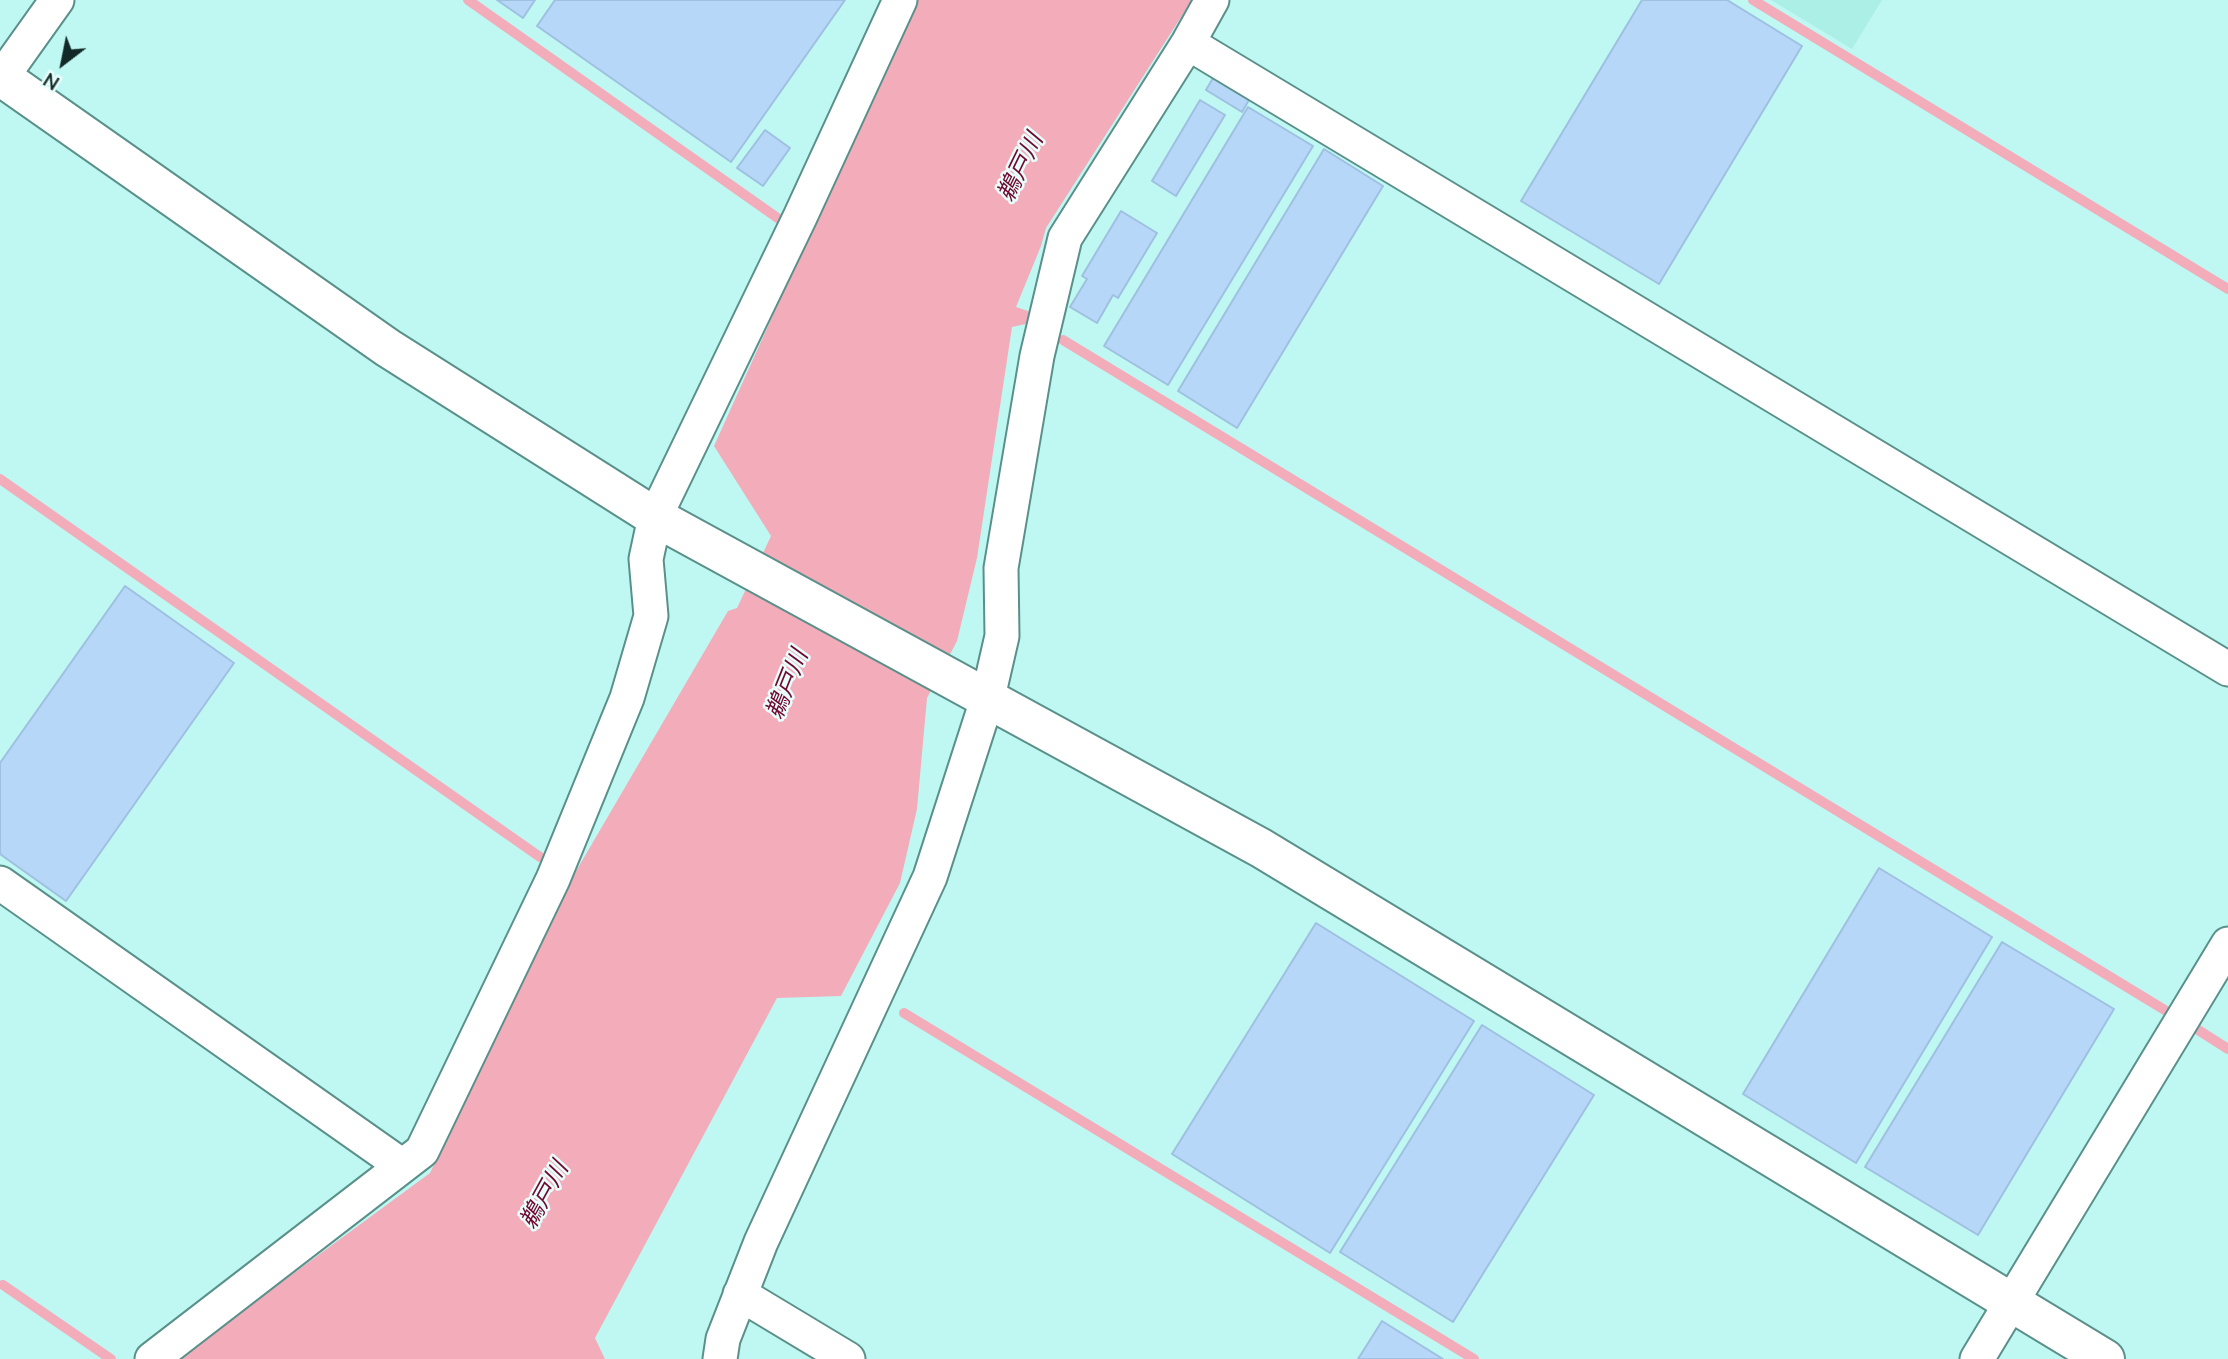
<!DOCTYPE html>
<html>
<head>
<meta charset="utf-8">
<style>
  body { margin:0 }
  #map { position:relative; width:2228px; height:1359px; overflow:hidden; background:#bff8f2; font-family:"Nunito Sans",sans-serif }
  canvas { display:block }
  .north { position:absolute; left:28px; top:28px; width:70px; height:70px; -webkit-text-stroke:5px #e8fefb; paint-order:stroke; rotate:212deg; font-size:19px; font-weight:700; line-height:28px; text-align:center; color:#122927 }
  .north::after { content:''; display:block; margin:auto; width:24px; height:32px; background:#122927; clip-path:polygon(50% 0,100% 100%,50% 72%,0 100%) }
</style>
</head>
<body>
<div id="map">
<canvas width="2228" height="1359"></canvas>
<div class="north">N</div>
</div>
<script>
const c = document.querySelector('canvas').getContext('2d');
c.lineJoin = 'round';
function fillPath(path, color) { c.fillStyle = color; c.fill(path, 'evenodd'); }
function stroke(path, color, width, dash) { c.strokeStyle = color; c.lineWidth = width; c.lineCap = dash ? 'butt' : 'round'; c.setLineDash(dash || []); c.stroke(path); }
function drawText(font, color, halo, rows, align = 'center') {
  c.font = font + ' "Nunito Sans","Noto Sans JP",sans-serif'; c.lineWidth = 5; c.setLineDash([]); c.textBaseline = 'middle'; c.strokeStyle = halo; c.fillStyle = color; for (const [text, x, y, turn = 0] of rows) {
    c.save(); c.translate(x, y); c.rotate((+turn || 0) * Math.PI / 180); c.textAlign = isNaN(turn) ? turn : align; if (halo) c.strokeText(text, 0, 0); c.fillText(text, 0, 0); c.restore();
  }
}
fillPath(new Path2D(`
  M1771 0H1882L1852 49Z`), '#acefe7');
fillPath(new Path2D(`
  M915 0H1192L1046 228 1041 246 1016 307 1031 312 1030 323 1012 327 977 558 957 641 927 698 917 809 900 883 841 996 777 998 595 1338 605 1359H177L430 1173 572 878 728 611 737 608 771 536 714 446Z`), '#f3acb9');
stroke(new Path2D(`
  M468 0 779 219
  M1753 0 2228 289
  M1063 340 2168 1012
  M0 479 540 857
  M904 1013 1474 1359
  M2195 1028 2228 1049
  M3 1285 111 1359`), '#f3acb9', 10);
const building = new Path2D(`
  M497 0H535L523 18Z
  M555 0H845L731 162 537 26Z
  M1642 0H1727L1802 46 1659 284 1521 201Z
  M1213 78 1249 100 1242 112 1206 90Z
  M1200 100 1225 115 1176 196 1152 181Z
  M1248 107 1313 146 1168 385 1104 346Z
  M765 130 790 148 763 186 737 168Z
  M1324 149 1383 186 1237 428 1178 391Z
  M1121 211 1157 233 1118 298 1113 295 1097 323 1070 307 1087 279 1082 276Z
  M125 586 234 663 66 901 0 854V763Z
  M1879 868 1992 937 1856 1163 1743 1094Z
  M1316 923 1474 1021 1330 1253 1172 1154Z
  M2002 942 2114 1009 1978 1235 1865 1167Z
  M1482 1025 1594 1095 1453 1322 1340 1252Z
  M1382 1321 1443 1359H1358Z`);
fillPath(building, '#b6d7f7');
stroke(building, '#9fc0e0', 2);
const street = new Path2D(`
  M1188 43 2228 669
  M0 80 57 0
  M0 883 401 1165
  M740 1294 848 1359
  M152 1359 422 1151 553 879 627 698 651 616 646 559 655 517 800 217 900 0
  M720 1359 723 1339 761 1242 930 877 988 697 1002 636 1001 568 1037 356 1065 238 1188 43 1212 0
  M1977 1359 2228 944`);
const secondary = new Path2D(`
  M0 76 388 348 655 517 1261 848 2105 1359`);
stroke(street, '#5a908a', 37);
stroke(secondary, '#5a908a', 42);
stroke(street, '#fff', 33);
stroke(secondary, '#fff', 38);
drawText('italic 24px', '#710730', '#e8fefb', [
  ["鵜戸川",1022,168,-64],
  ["鵜戸川",789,685,-68],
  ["鵜戸川",546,1196,-61]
]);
</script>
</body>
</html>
